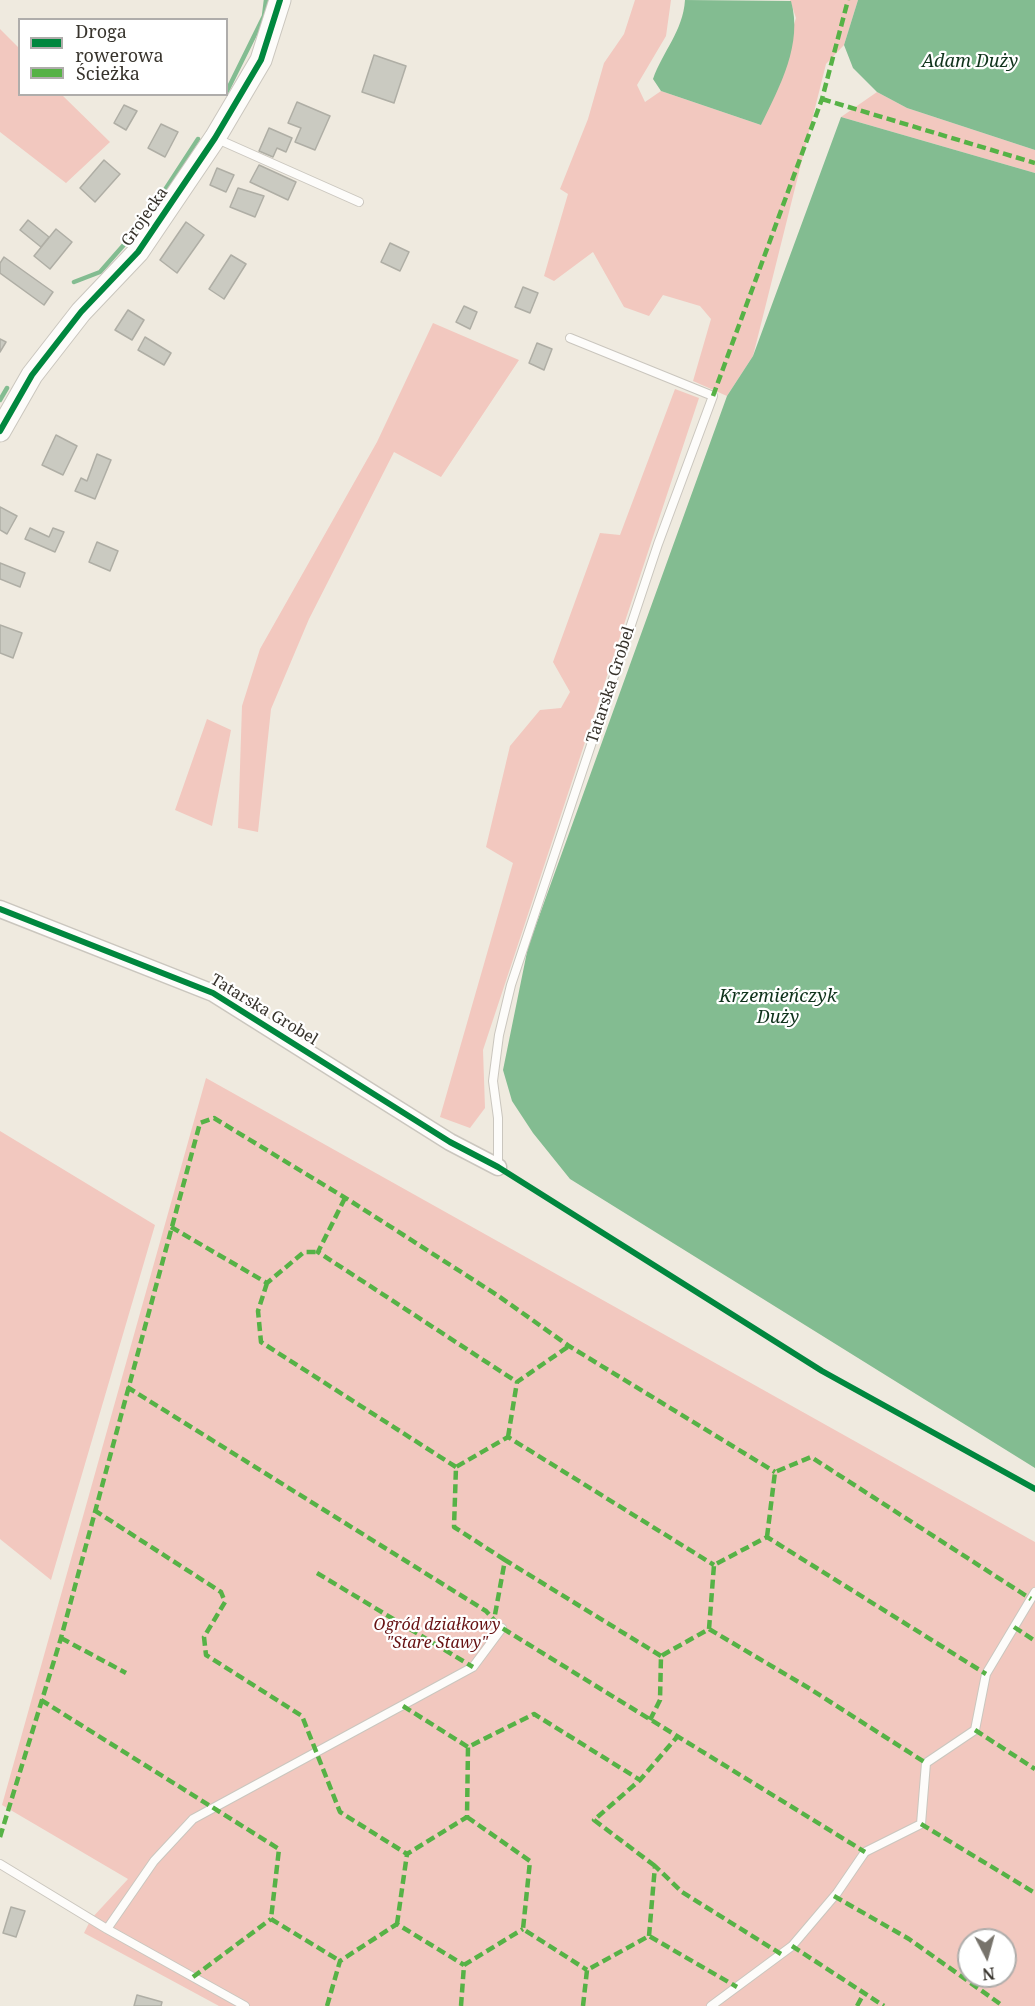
<!DOCTYPE html>
<html>
<head>
<meta charset="utf-8">
<style>
  body { margin:0 }
  #map { position:relative; width:1035px; height:2006px; overflow:hidden; background:#efeadf; font-family:"Noto Serif",serif }
  canvas { display:block }
  .legend { position:absolute; left:18px; top:18px; width:210px; height:78px; box-sizing:border-box; background:#fff; border:2px solid #afadab; margin:0; padding:8px 10px; list-style:none; font-size:18px; color:#37332c }
  .legend li { display:flex; align-items:center; gap:12px; height:30px }
  .legend b { width:30px; border:2px solid #afadab }
  .north { position:absolute; left:957px; top:1928px; width:60px; height:60px; box-sizing:border-box; background:#fff; border:2px solid #afadab; border-radius:50%; rotate:174deg; font-size:16px; font-weight:700; line-height:24px; text-align:center; color:#37332c }
  .north::after { content:''; display:block; margin:auto; width:21px; height:27px; background:#77736b; clip-path:polygon(50% 0,100% 100%,50% 72%,0 100%) }
</style>
</head>
<body>
<div id="map">
<canvas width="1035" height="2006"></canvas>
<ul class="legend">
<li><b style="height:8px;background:#00873e"></b>Droga rowerowa</li>
<li><b style="height:8px;background:#56b246"></b>Ścieżka</li>
</ul>
<div class="north">N</div>
</div>
<script>
const c = document.querySelector('canvas').getContext('2d');
c.lineJoin = 'round';
function fillPath(path, color) { c.fillStyle = color; c.fill(path, 'evenodd'); }
function stroke(path, color, width, dash) { c.strokeStyle = color; c.lineWidth = width; c.lineCap = dash ? 'butt' : 'round'; c.setLineDash(dash || []); c.stroke(path); }
function drawText(font, color, halo, rows, align = 'center') {
  c.font = font + ' "Noto Serif",serif'; c.lineWidth = 4.5; c.setLineDash([]); c.textBaseline = 'middle'; c.strokeStyle = halo; c.fillStyle = color; for (const [text, x, y, turn = 0] of rows) {
    c.save(); c.translate(x, y); c.rotate((+turn || 0) * Math.PI / 180); c.textAlign = isNaN(turn) ? turn : align; if (halo) c.strokeText(text, 0, 0); c.fillText(text, 0, 0); c.restore();
  }
}
fillPath(new Path2D(`
  M635 0H671L666 36 637 85 645 102 661 91 761 125 796 18 790 0H858L844 45 826 64 753 356 727 396 693 381 711 319 700 306 663 295 649 316 624 307 593 252 554 281 544 276 568 194 560 189 588 119 604 63 624 34Z
  M0 29 19 48 20 94 62 95 110 142 66 183 0 132Z
  M877 92 907 108 1035 150V173L841 117Z
  M433 323 519 360 441 477 394 452 309 619 271 709 258 832 238 828 242 706 260 649 377 442Z
  M675 389 699 398 483 1050 485 1108 470 1128 440 1117 513 863 486 847 510 746 540 710 561 708 570 692 553 662 600 533 620 535Z
  M207 719 231 730 212 826 175 810Z
  M206 1078 1035 1542V2006H219L84 1933 91 1919 128 1879 2 1805ZM969 1940H1005V1976H969Z
  M0 1131 155 1225 51 1580 0 1539Z`), '#f2c8bf');
fillPath(new Path2D(`
  M685 0 791 1C803 44 780 86 761 125L661 91 653 79C663 51 683 31 685 0Z
  M858 0H1035V150L907 108 877 92 853 68 844 45Z
  M841 117 1035 173V1468L570 1179 533 1133 512 1101 503 1070 528 947 727 396 753 356Z`), '#83bc91');
stroke(new Path2D(`
  M226 93 264 16 266 0
  M74 282 100 272 144 222 198 139
  M0 400 7 388`), '#83bc91', 4.5);
const building = new Path2D(`
  M374 55 406 66 394 103 362 92Z
  M297 102 330 116 315 150 295 142 301 128 288 123Z
  M124 105 137 111 126 130 114 123Z
  M161 124 178 132 165 157 148 148Z
  M269 128 292 138 286 152 277 148 273 157 259 151Z
  M104 160 120 174 95 202 80 188Z
  M259 165 296 182 288 200 250 182Z
  M217 168 234 175 226 192 210 185Z
  M238 188 264 196 255 217 230 207Z
  M28 220 49 237 41 247 20 230Z
  M186 222 204 235 177 273 160 260Z
  M56 229 72 242 50 269 34 256Z
  M390 243 409 252 400 271 381 262Z
  M231 255 246 264 224 299 209 289Z
  M4 257 53 292 44 305 0 273V263Z
  M523 287 538 293 530 313 515 307Z
  M464 306 477 312 470 329 456 322Z
  M128 310 144 320 132 340 115 330Z
  M145 337 171 353 164 365 138 350Z
  M0 339 6 342 0 352Z
  M537 343 552 349 544 370 529 363Z
  M56 435 77 446 63 475 42 465Z
  M97 454 111 460 95 499 75 491 81 478 87 481Z
  M0 507 17 516 7 534 0 530Z
  M30 528 49 537 53 528 64 532 55 552 25 539Z
  M97 542 118 551 110 571 89 562Z
  M0 563 25 573 20 587 0 579Z
  M0 625 22 633 13 658 0 653Z
  M11 1907 25 1911 16 1937 3 1933Z
  M137 1995 162 2002 161 2006H134Z`);
fillPath(building, '#cacac1');
stroke(building, '#afaea5', 1.5);
const service = new Path2D(`
  M215 138 359 202
  M498 1167V1118L493 1081 499 1035 511 985 658 544 713 396 570 338
  M0 1864 107 1929 245 2006
  M107 1929 154 1861 193 1819 473 1667 502 1628
  M711 2006 792 1946 837 1893 865 1852 921 1824 926 1763 975 1730 986 1674 1035 1592`);
const minor = new Path2D(`
  M0 909 213 993 450 1142 498 1167`);
const tertiary = new Path2D(`
  M0 431 32 375 81 312 138 252 215 138 261 60 280 0`);
stroke(service, '#cac6be', 10);
stroke(minor, '#cac6be', 19);
stroke(tertiary, '#cac6be', 23);
stroke(service, '#fdfcfa', 8);
stroke(minor, '#fdfcfa', 16);
stroke(tertiary, '#fdfcfa', 21);
stroke(new Path2D(`
  M822 99 1035 163
  M713 396 822 99 848 0
  M345 1198 318 1252 517 1382
  M171 1227 267 1283 304 1252H318
  M267 1283 258 1311 261 1342 456 1467
  M127 1387 486 1611 494 1620
  M508 1437 517 1382 569 1346
  M94 1510 221 1592 225 1602 204 1637 206 1655 302 1716 340 1812 407 1854 467 1817 468 1747
  M767 1537 775 1472 811 1457 1031 1599
  M505 1560 454 1527 456 1467 508 1437 714 1565
  M317 1573 473 1667
  M1014 1627 1035 1641
  M709 1629 714 1565 767 1537 986 1674
  M61 1638 126 1673
  M661 1656 505 1560 494 1620 502 1628 865 1852
  M41 1700 279 1849 271 1919 340 1961
  M403 1706 468 1747 534 1714 640 1780
  M650 1720 660 1700 661 1656 709 1629 807 1687 926 1763
  M975 1730 1035 1769
  M467 1817 530 1861 523 1929 587 1970
  M921 1824 1035 1893
  M0 1837 61 1638 200 1123 214 1118 352 1202 497 1295 569 1346 775 1472
  M655 1866 594 1820 640 1780 677 1737
  M834 1896 909 1939 1003 2006
  M397 1924 407 1854
  M649 1936 655 1866 682 1892 781 1954
  M792 1946 884 2006
  M193 1977 271 1919
  M327 2006 340 1961 397 1924 464 1965
  M461 2006 464 1965 523 1929
  M583 2006 587 1970 649 1936 737 1987
  M857 2006 864 1993`), '#56b246', 4.5, [9, 4.5]);
stroke(new Path2D(`
  M0 431 32 375 81 312 138 252 215 138 261 60 280 0
  M0 909 213 993 450 1142 498 1167 822 1371 1035 1489`), '#00873e', 6);
drawText('16px', '#37332c', '#fff', [
  ["Grojecka",145,217,-55],
  ["Tatarska Grobel",611,685,-72],
  ["Tatarska Grobel",264,1010,31]
]);
drawText('italic 16px', '#671213', '#fff', [
  ["Ogród działkowy",437,1625],
  ["\"Stare Stawy\"",437,1643]
]);
drawText('italic 18px', '#10331c', '#fff', [
  ["Adam Duży",970,62],
  ["Krzemieńczyk",778,997],
  ["Duży",778,1018]
]);
</script>
</body>
</html>
